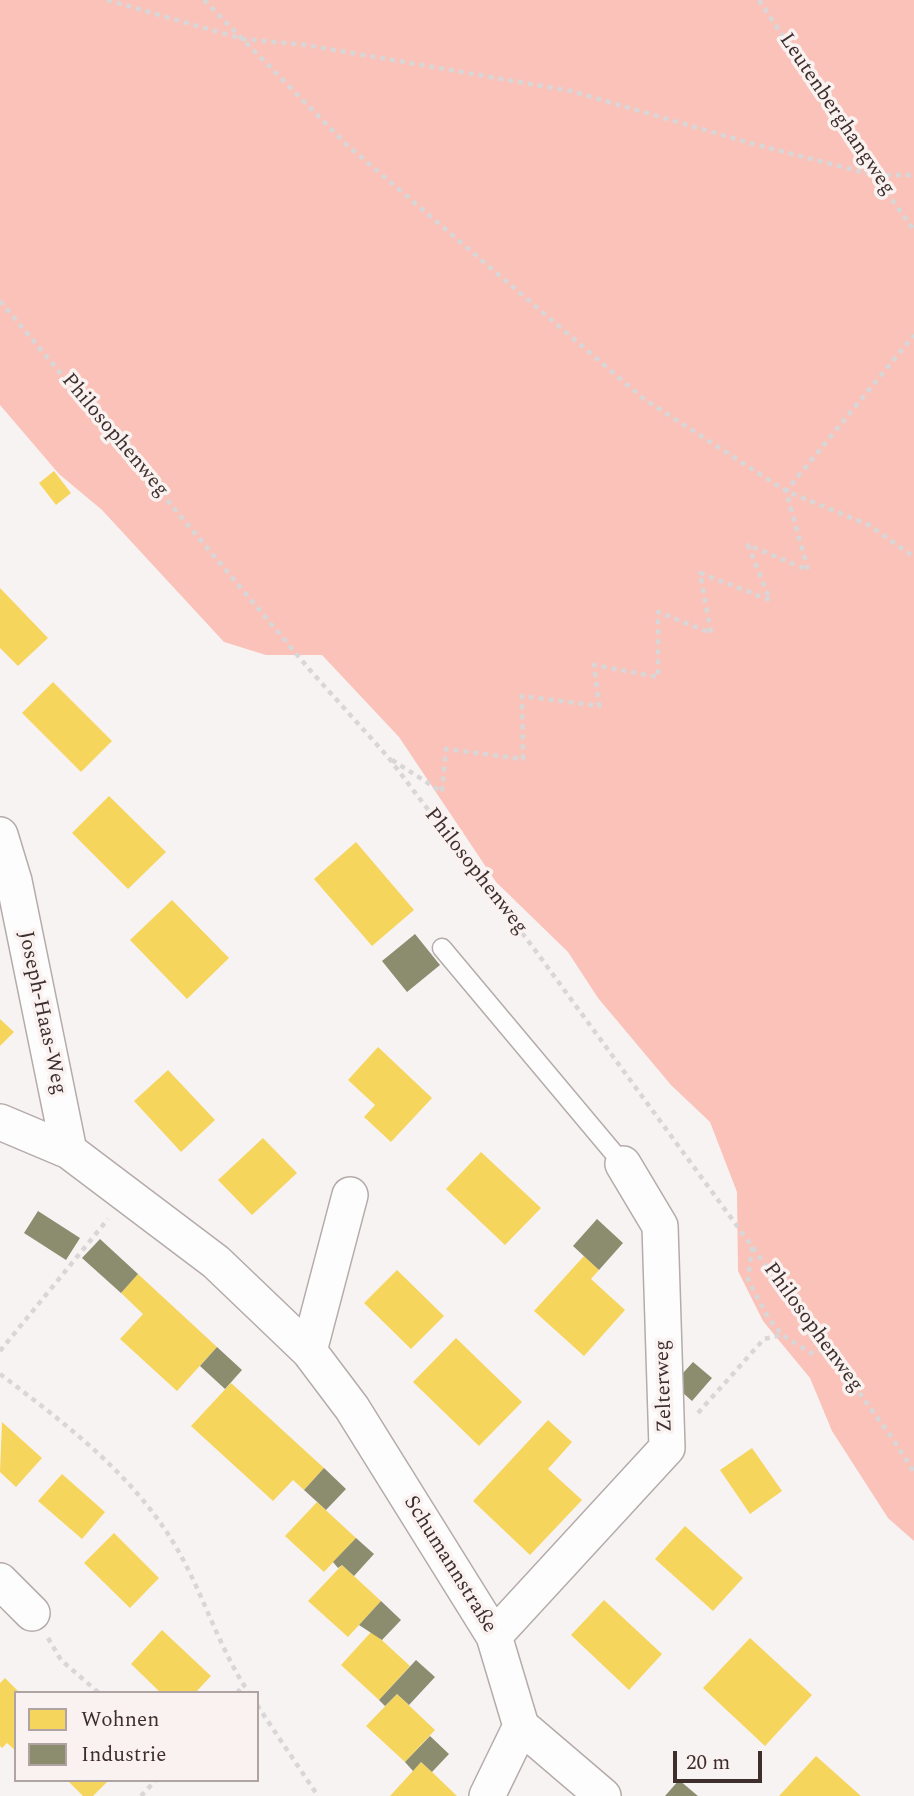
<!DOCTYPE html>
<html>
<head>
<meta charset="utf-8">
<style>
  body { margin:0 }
  #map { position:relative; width:914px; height:1796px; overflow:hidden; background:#f8f3f3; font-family:Spectral,serif }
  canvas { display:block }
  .legend { position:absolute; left:14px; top:1691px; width:245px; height:91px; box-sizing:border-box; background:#faf2f1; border:2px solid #afa4a2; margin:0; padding:9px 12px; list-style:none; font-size:21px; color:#3e2f2c }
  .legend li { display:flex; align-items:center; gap:14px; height:35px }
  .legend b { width:35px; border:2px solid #afa4a2 }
  .scale { position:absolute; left:673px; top:1751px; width:89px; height:32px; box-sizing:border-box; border:4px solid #3e2f2c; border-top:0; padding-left:9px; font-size:21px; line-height:24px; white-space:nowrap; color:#3e2f2c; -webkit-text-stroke:5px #faf2f1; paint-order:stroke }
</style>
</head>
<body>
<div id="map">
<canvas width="914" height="1796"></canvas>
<ul class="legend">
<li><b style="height:19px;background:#f6d55c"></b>Wohnen</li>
<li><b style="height:19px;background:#8c8c6e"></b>Industrie</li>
</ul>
<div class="scale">20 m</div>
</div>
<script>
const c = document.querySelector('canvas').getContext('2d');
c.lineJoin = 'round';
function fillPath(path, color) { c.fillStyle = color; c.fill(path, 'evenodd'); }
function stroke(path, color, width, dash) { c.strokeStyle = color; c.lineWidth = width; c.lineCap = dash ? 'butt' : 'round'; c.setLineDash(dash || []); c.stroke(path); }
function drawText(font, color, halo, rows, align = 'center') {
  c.font = font + ' Spectral,serif'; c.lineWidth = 7; c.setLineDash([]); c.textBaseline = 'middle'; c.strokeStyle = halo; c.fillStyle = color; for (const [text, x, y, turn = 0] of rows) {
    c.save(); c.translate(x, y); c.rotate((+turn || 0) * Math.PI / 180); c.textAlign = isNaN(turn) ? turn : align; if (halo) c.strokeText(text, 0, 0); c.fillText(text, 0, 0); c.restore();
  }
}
fillPath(new Path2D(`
  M0 0H914V1541L888 1518 832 1431 810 1378 763 1321 738 1271 737 1192 710 1122 671 1085 598 998 568 952 496 882 399 737 322 655H266L224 642 102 510 59 474 0 405Z`), '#fac2b8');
fillPath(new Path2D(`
  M54 471 71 493 56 505 39 483Z
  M0 588 48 638 18 666 0 648Z
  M53 682 112 741 81 772 22 713Z
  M109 796 166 852 128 889 72 833Z
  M356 842 414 910 372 946 314 879Z
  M172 900 229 958 187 999 130 940Z
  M0 1019 14 1032 0 1046Z
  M378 1047 432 1098 391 1142 364 1117 375 1105 348 1080Z
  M168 1070 215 1120 181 1152 134 1101Z
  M263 1138 297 1173 252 1215 218 1180Z
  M481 1152 541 1208 505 1245 446 1189Z
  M584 1256 599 1270 591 1279 625 1310 584 1356 534 1311Z
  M397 1270 444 1316 411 1349 364 1303Z
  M138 1274 217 1347 177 1391 120 1339 143 1314 121 1293Z
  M456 1338 522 1402 479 1446 413 1382Z
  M231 1383 324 1468 304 1490 293 1480 273 1501 191 1426Z
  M548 1420 572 1442 548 1469 582 1500 530 1555 473 1501Z
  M2 1422 42 1458 16 1487 0 1472Z
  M752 1448 782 1491 750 1514 720 1470Z
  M62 1474 105 1512 82 1539 38 1501Z
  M317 1502 356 1538 324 1572 285 1536Z
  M685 1526 743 1578 713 1611 655 1559Z
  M114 1533 159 1578 130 1608 84 1563Z
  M342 1565 381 1601 348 1637 308 1601Z
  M604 1600 662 1654 629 1690 571 1635Z
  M162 1630 211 1676 195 1693H161L131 1664Z
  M372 1631 410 1666 379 1700 341 1665Z
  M750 1638 812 1695 765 1746 703 1688Z
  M5 1678 20 1693H16V1751L7 1743 2 1748 0 1746V1683Z
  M397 1694 435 1730 405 1762 366 1726Z
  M816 1756 861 1796H779Z
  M421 1762 432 1772 457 1796H390Z
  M67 1780H109L93 1796H83Z`), '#f6d55c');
fillPath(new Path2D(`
  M415 934 440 965 407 992 382 961Z
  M38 1211 80 1238 66 1260 24 1233Z
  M597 1219 623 1243 599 1270 573 1246Z
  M100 1239 138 1274 121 1293 82 1258Z
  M217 1347 242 1370 225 1389 200 1366Z
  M693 1362 712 1378 692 1401 673 1384Z
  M324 1468 346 1489 326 1510 304 1490Z
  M356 1538 374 1554 354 1576 342 1565 338 1568 333 1562Z
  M381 1601 401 1620 382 1640 359 1625Z
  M416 1660 435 1677 409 1705 397 1694 385 1706 379 1700Z
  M430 1736 449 1754 432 1772 421 1762 413 1771 405 1762Z
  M679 1780 698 1796H665Z`), '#8c8c6e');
const lane = new Path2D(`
  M442 948 623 1164`);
const street = new Path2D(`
  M0 835 14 881 69 1151
  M0 1122 69 1151 216 1262 309 1351 352 1408 494 1636 521 1726 487 1796
  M309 1351 350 1195
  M0 1581 32 1613
  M494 1636 667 1448 660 1226 623 1164
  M521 1726 603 1796`);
stroke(lane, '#b4abaa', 21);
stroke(street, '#b4abaa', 38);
stroke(new Path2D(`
  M107 0 243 39 306 45 571 91 750 143 874 175H914
  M204 0 347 145 644 399 786 491 869 525 914 557
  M759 0 874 175 914 230
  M0 301 309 669 388 757 535 950 893 1439 914 1472
  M392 760 442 792 446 749 523 759 522 696 599 706 594 665 658 677V612L711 633 700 573 770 600 748 545 808 570 786 491 914 335
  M752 1247 748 1280 769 1319 782 1335 811 1353 828 1349
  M0 1351 108 1219
  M0 1374C67 1425 138 1478 180 1554 205 1599 220 1650 249 1693
  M698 1413 764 1339 782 1335
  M48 1638 61 1660 99 1693
  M237 1693 244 1685
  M257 1705 318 1796
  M141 1796 156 1780`), '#d8d6d6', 4.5, [5, 5]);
stroke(lane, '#fefdfd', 18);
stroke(street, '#fefdfd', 35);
drawText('21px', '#3e2f2c', '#faf2f1', [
  ["Leutenberghangweg",836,115,56],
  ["Philosophenweg",114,436,50],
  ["Philosophenweg",475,872,52],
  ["Joseph-Haas-Weg",41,1013,78],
  ["Philosophenweg",812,1328,54],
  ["Zelterweg",665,1386,-92],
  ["Schumannstraße",449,1565,58]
]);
</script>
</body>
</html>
